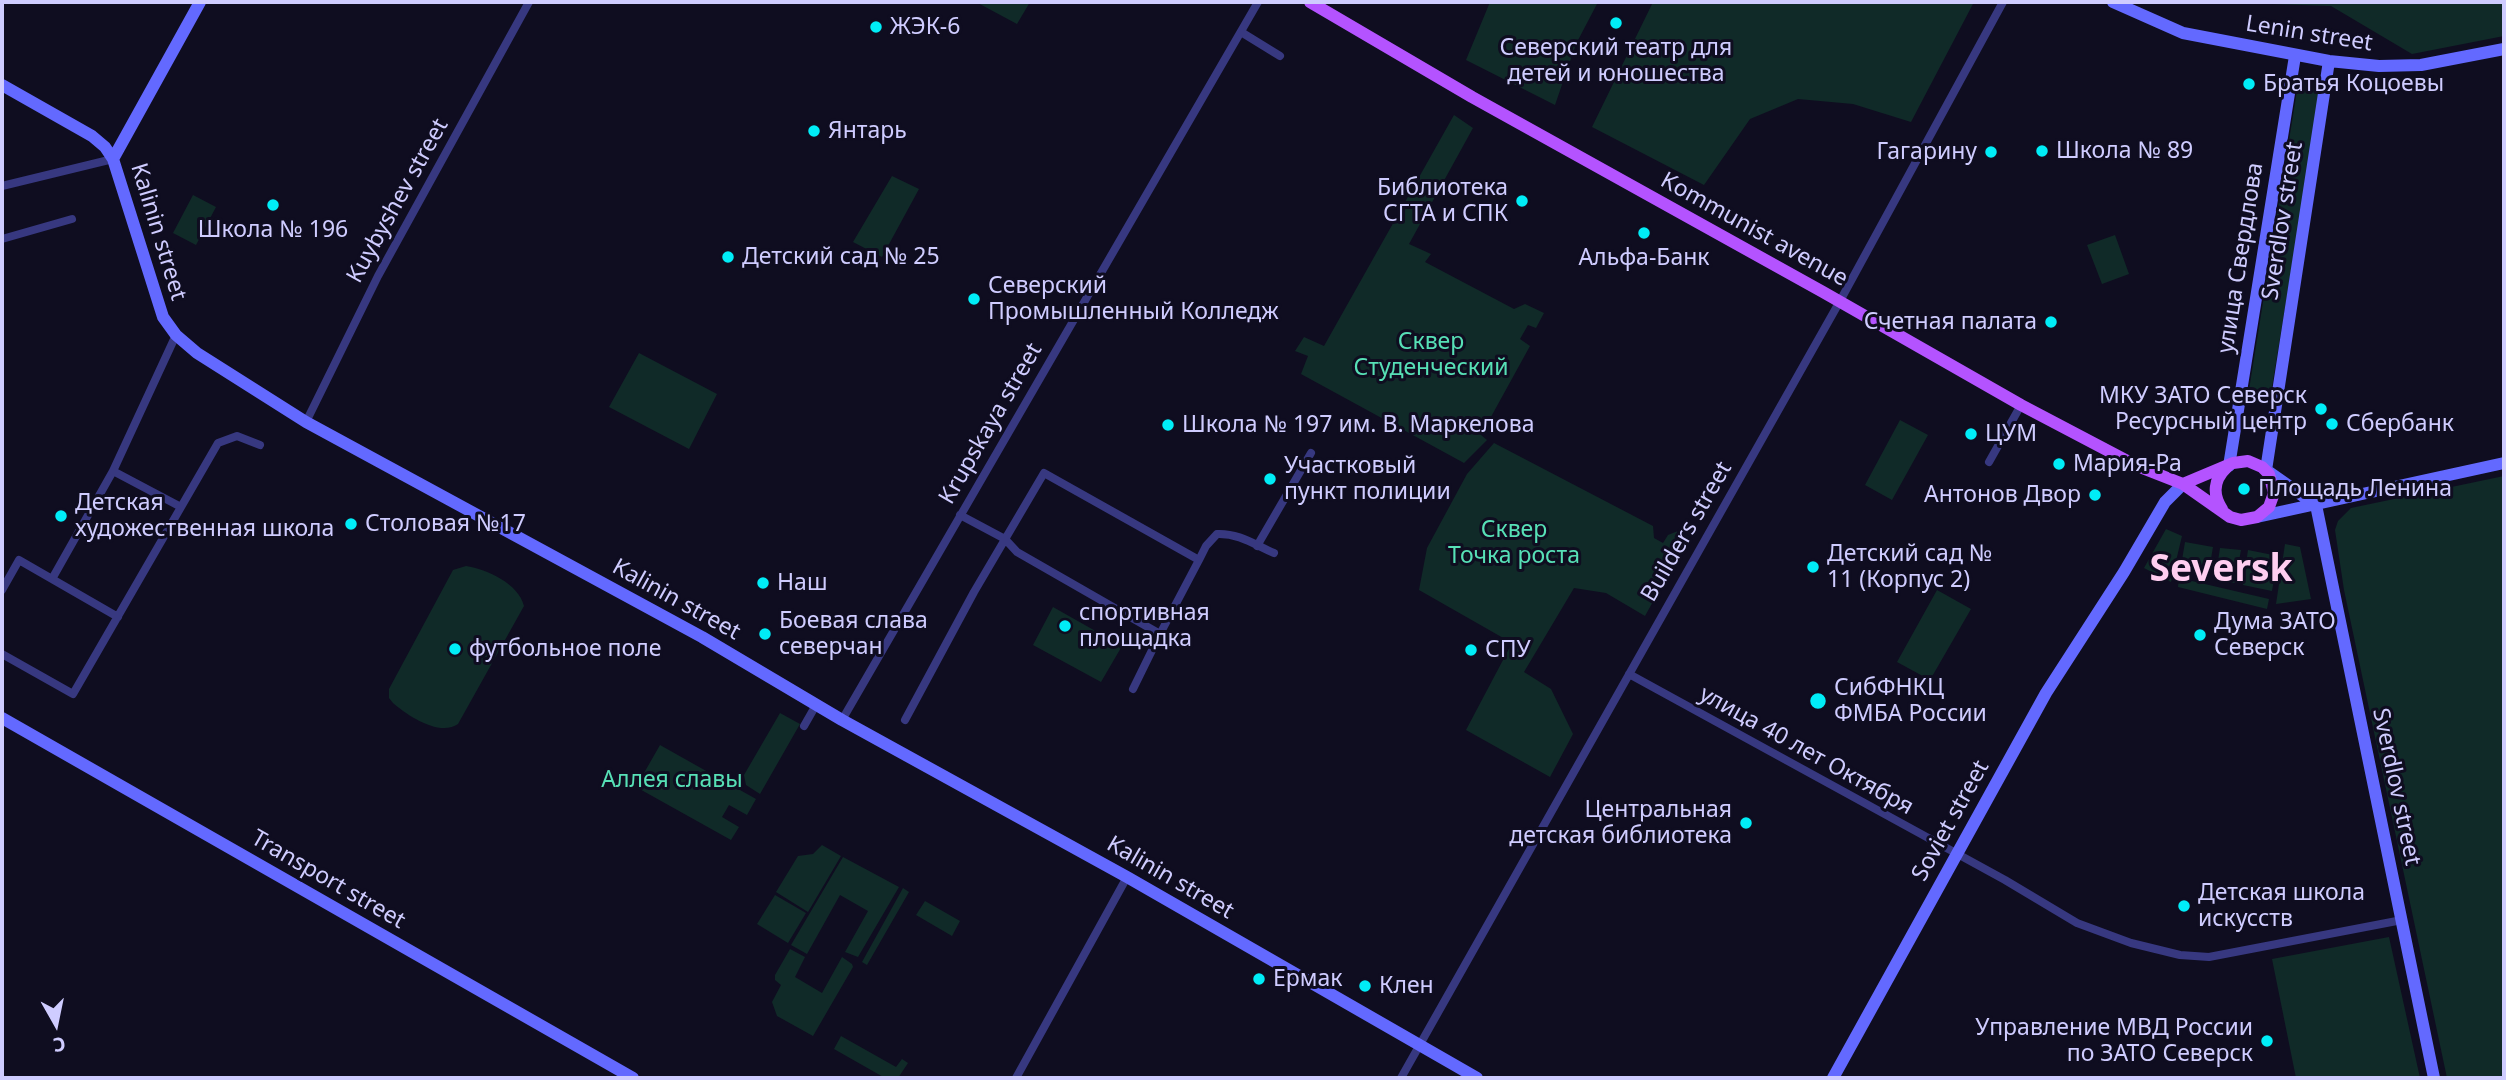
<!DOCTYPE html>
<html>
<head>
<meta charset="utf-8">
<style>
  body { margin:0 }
  #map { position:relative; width:2506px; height:1080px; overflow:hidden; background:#0f0d20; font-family:"Noto Sans",sans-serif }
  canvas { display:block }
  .frame { position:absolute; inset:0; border:4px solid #cfccff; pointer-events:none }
  .north { position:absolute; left:21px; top:989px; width:70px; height:70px; -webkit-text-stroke:5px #0f0d20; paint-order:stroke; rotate:171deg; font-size:19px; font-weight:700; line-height:28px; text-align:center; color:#cfccff }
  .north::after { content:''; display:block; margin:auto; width:24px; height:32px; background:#cfccff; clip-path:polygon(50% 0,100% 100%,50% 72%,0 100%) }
</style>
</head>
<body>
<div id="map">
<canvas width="2506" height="1080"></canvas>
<div class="frame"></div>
<div class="north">С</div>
</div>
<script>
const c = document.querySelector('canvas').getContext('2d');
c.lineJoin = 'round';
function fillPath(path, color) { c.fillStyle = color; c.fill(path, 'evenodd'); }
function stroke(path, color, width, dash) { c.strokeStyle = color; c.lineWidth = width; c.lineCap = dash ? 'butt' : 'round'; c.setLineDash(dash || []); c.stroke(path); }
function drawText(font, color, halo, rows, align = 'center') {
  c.font = font + ' "Noto Sans",sans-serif'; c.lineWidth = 6; c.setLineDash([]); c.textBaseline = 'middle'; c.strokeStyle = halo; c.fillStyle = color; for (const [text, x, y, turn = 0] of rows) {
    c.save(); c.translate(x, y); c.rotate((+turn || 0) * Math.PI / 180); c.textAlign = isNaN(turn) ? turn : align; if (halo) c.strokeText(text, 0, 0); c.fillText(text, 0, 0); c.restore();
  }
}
fillPath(new Path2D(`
  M976 2H1030L1017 24Z
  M1490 2H1598L1576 44 1555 105 1466 60Z
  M1653 2H1974L1911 122 1853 104 1798 99 1750 119 1704 185 1592 127Z
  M2213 2H2504V36L2412 54 2331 6Z
  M2299 78 2322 82 2269 405 2247 402Z
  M1454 115 1473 128 1409 244 1431 254 1425 262 1514 309 1525 304 1544 313 1536 328 1528 325 1520 339 1530 346 1481 435 1487 440 1464 463 1301 374 1308 356 1295 351 1304 337 1324 346Z
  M892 176 919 189 882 257 853 242Z
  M193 195 216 207 196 245 173 233Z
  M2115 235 2129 274 2102 284 2087 245Z
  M639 353 717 394 689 449 609 407Z
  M1900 420 1928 435 1892 500 1865 485Z
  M1494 443 1653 526 1654 538 1663 543 1668 535 1678 531 1689 537 1645 616 1606 593 1574 588 1524 672 1551 689 1573 734 1550 777 1466 730 1512 643 1419 590 1427 548 1467 474Z
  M2504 476V1078H2447L2344 590 2335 530 2338 521 2351 508Z
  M2166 529 2182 536 2171 582 2144 568Z
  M2185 542 2213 547 2208 576 2180 572Z
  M2285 544 2300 547 2311 599 2276 604Z
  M2220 548 2241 550 2235 583 2215 581Z
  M2248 550 2278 556 2272 591 2243 585Z
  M466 566C487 569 519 584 524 606L458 724C440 737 408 716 393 703L389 698V689L453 570Z
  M2179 578 2269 599 2267 609 2178 587Z
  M1937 590 1971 609 1930 680 1897 662Z
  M1053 607 1122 646 1101 682 1033 645Z
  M780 713 800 724 760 794 746 785 744 775Z
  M660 745 756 799 747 815 729 805 722 817 739 827 731 840 636 787Z
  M822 845 841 856 808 912 776 892 798 856 813 854Z
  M843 857 899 887 858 957 845 952 868 911 840 895 807 954 791 945Z
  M903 888 909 892 867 965 862 962Z
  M775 895 806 913 788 943 757 924Z
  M925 901 960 921 952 936 916 915Z
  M2389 937 2420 1078H2296L2272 959Z
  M790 949 805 957 795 977 822 993 842 957 852 964 853 967 813 1036 777 1016 772 1002 781 985 775 980V975Z
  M841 1036 896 1067 902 1059 908 1063 898 1078H885L834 1049Z`), '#102a28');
stroke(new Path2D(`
  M1241 32 1280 56
  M2 186 113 159
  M2 239 72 219
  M176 335 113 471 181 507
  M306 422 378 276 529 2
  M1989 462 2021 405
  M960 515 1005 539 1017 552 1160 634 1133 689
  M1257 546 1311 453
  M1199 560 1206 546 1217 534C1239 533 1255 545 1274 553
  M52 579 113 471
  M2 590 19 560 118 617
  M2 654 73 694 218 443 237 436 260 445
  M1629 674 2005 880 2077 923 2131 943 2180 955 2209 957 2402 920
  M842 720 1258 2
  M905 720 974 592 1044 473 1199 560 1160 634
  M804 726 816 705
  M1016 1078 1127 877
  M1401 1078 1840 301 2003 2`), '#373880', 8);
stroke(new Path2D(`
  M2113 2 2183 33 2329 61 2379 66 2421 65 2504 49
  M2 85 92 136 105 147 113 159 163 317 176 335 197 353 306 422 702 637 842 720 1127 877 1477 1078
  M113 159 200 2
  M2229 466 2295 56
  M2316 505 2434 1078
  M2316 505 2266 470 2329 61
  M2257 517 2504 463
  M2 718 633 1078
  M1833 1078 2046 693 2124 572 2165 502 2183 484`), '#6369ff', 12);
stroke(new Path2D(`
  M1310 2 1472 97 1823 292 2021 405 2137 466 2183 484 2230 517 2241 520 2257 517 2269 507 2274 493 2269 474 2262 467 2248 461 2233 463 2183 484
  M2222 509C2212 494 2214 479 2227 467`), '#b453ff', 12);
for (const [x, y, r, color] of [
  [1616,23,7,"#00edf7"],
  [876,27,7,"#00edf7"],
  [2249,84,7,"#00edf7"],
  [814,131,7,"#00edf7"],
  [2042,151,7,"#00edf7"],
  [1991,152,7,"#00edf7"],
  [1522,201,7,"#00edf7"],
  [273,205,7,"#00edf7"],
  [1644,233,7,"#00edf7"],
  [728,257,7,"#00edf7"],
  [974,299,7,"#00edf7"],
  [2051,322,7,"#00edf7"],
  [2321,409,7,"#00edf7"],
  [2332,424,7,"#00edf7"],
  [1168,425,7,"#00edf7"],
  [1971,434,7,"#00edf7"],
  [2059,464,7,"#00edf7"],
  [1270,479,7,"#00edf7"],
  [2244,489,7,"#00edf7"],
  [2095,495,7,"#00edf7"],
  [61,516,7,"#00edf7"],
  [351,524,7,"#00edf7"],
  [1813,567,7,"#00edf7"],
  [763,583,7,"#00edf7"],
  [1065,626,7,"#00edf7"],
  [765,634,7,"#00edf7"],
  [2200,635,7,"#00edf7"],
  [455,649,7,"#00edf7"],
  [1471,650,7,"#00edf7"],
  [1818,701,9,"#00edf7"],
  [1746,823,7,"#00edf7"],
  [2184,906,7,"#00edf7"],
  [1259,979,7,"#00edf7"],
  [1365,986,7,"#00edf7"],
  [2267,1041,7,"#00edf7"]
]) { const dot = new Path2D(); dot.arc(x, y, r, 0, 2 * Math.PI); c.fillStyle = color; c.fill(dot); stroke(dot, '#0f0d20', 2.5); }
drawText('23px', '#cfccff', '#0f0d20', [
  ["ЖЭК-6",890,27],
  ["Северский театр для",1616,48,"center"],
  ["детей и юношества",1616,74,"center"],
  ["Братья Коцоевы",2263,84],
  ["Янтарь",828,131],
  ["Школа № 89",2056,151],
  ["Гагарину",1977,152,"right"],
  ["Библиотека",1508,188,"right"],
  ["СГТА и СПК",1508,214,"right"],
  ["Школа № 196",273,230,"center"],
  ["Детский сад № 25",742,257],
  ["Альфа-Банк",1644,258,"center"],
  ["Северский",988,286],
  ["Промышленный Колледж",988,312],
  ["Счетная палата",2037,322,"right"],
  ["МКУ ЗАТО Северск",2307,396,"right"],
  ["Ресурсный центр",2307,422,"right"],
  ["Сбербанк",2346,424],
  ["Школа № 197 им. В. Маркелова",1182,425],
  ["ЦУМ",1985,434],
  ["Мария-Ра",2073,464],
  ["Участковый",1284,466],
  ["пункт полиции",1284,492],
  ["Площадь Ленина",2258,489],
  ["Антонов Двор",2081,495,"right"],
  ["Детская",75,503],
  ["художественная школа",75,529],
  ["Столовая №17",365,524],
  ["Детский сад №",1827,554],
  ["11 (Корпус 2)",1827,580],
  ["Наш",777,583],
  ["спортивная",1079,613],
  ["площадка",1079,639],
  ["Боевая слава",779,621],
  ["северчан",779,647],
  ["Дума ЗАТО",2214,622],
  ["Северск",2214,648],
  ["футбольное поле",469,649],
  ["СПУ",1485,650],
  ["СибФНКЦ",1834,688],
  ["ФМБА России",1834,714],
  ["Центральная",1732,810,"right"],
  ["детская библиотека",1732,836,"right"],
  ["Детская школа",2198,893],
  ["искусств",2198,919],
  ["Ермак",1273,979],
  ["Клен",1379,986],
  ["Управление МВД России",2253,1028,"right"],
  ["по ЗАТО Северск",2253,1054,"right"]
], 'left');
drawText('23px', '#cfccff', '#0f0d20', [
  ["Lenin street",2309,34,9],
  ["Kuybyshev street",398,201,-61],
  ["Sverdlov street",2283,221,-81],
  ["Kommunist avenue",1754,230,29],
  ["Kalinin street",158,232,73],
  ["улица Свердлова",2241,258,-81],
  ["Krupskaya street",991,424,-60],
  ["Builders street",1687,532,-60],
  ["Kalinin street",676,600,29],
  ["улица 40 лет Октября",1806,751,29],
  ["Sverdlov street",2396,787,78],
  ["Soviet street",1951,821,-61],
  ["Kalinin street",1170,878,30],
  ["Transport street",328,880,30]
]);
drawText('23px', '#57e0b6', '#0f0d20', [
  ["Сквер",1431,342],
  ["Студенческий",1431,368],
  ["Сквер",1514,530],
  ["Точка роста",1514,556],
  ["Аллея славы",672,780]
]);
drawText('bold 37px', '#ffcef0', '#0f0d20', [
  ["Seversk",2221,570]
]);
</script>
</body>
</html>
